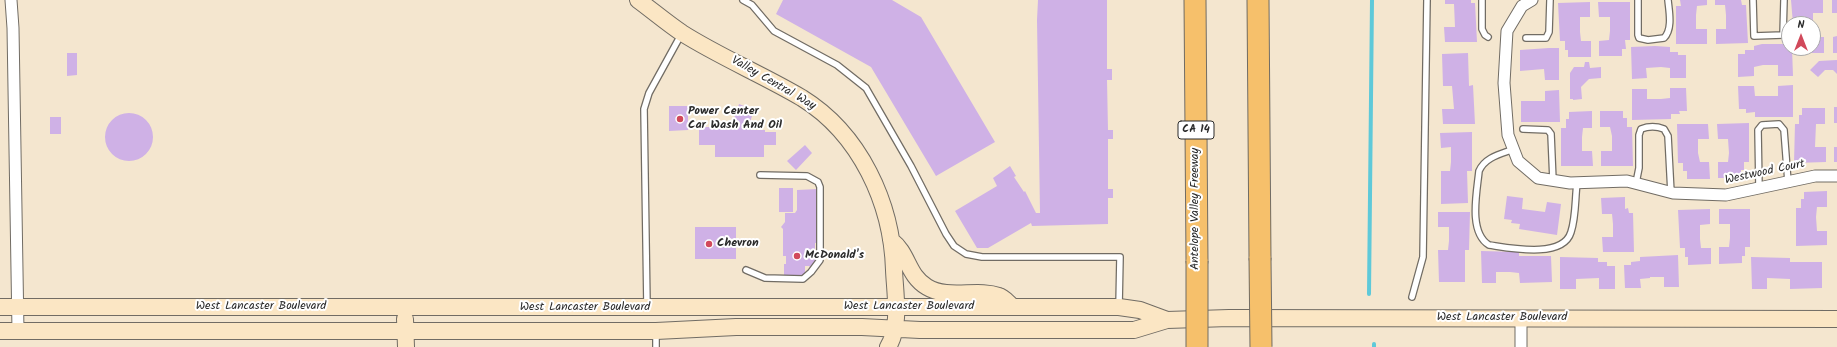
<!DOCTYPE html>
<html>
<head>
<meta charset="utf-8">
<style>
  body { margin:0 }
  #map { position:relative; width:1837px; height:347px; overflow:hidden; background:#f4e6cf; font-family:Kalam,sans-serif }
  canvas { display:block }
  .north { position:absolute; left:1781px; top:16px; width:40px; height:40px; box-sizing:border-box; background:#fff; border:1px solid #aaa; border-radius:50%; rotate:0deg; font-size:11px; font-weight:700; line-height:16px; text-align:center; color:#2b2b2b }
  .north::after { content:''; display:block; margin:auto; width:14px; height:18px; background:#d1495b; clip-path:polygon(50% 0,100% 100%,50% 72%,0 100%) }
</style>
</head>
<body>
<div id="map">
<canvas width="1837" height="347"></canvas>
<div class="north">N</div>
</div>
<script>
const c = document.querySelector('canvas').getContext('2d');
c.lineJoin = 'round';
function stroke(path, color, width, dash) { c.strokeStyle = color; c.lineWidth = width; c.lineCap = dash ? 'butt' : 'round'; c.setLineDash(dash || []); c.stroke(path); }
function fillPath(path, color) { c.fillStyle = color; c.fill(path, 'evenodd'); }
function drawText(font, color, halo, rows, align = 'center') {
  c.font = font + ' Kalam,sans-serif'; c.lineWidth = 4; c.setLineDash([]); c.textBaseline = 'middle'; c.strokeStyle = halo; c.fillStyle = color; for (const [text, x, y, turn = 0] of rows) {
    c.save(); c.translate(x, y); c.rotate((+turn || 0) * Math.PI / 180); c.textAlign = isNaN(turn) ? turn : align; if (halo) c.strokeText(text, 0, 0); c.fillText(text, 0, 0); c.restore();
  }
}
stroke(new Path2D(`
  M1369 294 1372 0
  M1374 344V347`), '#5ec9d9', 4);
fillPath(new Path2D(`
  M783 0H892L921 17 995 142 936 176 871 67 776 14Z
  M1038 0H1107V69H1112V80H1107L1108 130H1113V139H1108V189H1113V198H1108V224L1032 226 1031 223 988 248H977L955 211 997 186 993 178 1010 166 1016 176 1014 177 1024 192 1025 191 1036 213H1040L1037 20Z
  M1445 0H1471V3H1475L1477 42H1445L1444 27H1455L1454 4H1445Z
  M1680 0H1707V5L1697 6 1696 15V29H1707V44H1676V6H1681Z
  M1715 0H1741L1742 5H1746L1748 43 1716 44V29H1726V15L1725 5H1715Z
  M1791 0H1823V13H1813V24H1793Z
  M1832 0H1837V13H1832Z
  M1590 2V17H1580V32L1581 41H1591V57H1568V50H1565V41H1560L1558 3Z
  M1598 2H1630V40H1625L1626 49H1622V56H1599V41L1609 40 1610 31V17H1599Z
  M1837 36V53H1833V37Z
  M1813 37H1824V53H1801V48H1813Z
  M1762 44H1789V48H1792L1793 76H1778V65H1763L1754 67V76L1738 77V54H1745V50H1754V46Z
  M1655 46 1670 47V52H1678V55H1686V78H1670V68L1661 67 1646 68 1647 78 1632 79 1631 47Z
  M1549 48H1559V80H1545L1544 69 1520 71V50Z
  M67 53H77V75L67 76Z
  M1468 53 1469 86 1473 85 1475 124H1443L1442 109H1454L1452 86H1443L1442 54Z
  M1837 60V74L1833 70H1825L1818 77 1810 70 1819 61Z
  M1585 62H1589L1590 68 1601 67V78L1589 79 1581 87 1582 99 1573 100V99H1570V73L1574 67H1584Z
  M1793 85V117H1755V112L1746 113V109H1739L1738 86H1754L1755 96H1778V86Z
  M1670 88H1686L1687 111H1679L1680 114H1671V119L1632 120V89H1647V99H1661L1670 98Z
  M1559 90 1560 122H1521V101H1545V91Z
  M739 104 754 110 748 128 752 127V130H765V132H776V145H764V157H715V145H699V127H731Z
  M669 106H688V130L669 131Z
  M1834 107H1837V123H1834Z
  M1802 108H1825V124H1816L1815 147H1826V162L1794 163 1795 124H1799V115H1802Z
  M1592 111V128H1583L1582 137V151H1592L1593 166H1561V128H1566V119H1569V112Z
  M1600 111H1623V118H1627V127H1632L1633 166H1601V151H1612V136L1610 127H1600Z
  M105 137a24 24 0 1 1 48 0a24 24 0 1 1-48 0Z
  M50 117H61V134H50Z
  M1749 123V162H1744V170H1741V178H1718V162H1728L1729 153 1728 139H1718L1717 124Z
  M1677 124H1708L1709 139H1698V153L1700 162H1709L1710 179H1687V171H1683V163H1678Z
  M1472 132V171H1467L1468 203 1441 204V171H1450L1451 162V147L1441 148 1440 133Z
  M805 145 812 153 796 170 787 161Z
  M1834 147H1837V162H1834Z
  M779 188H793V212H779Z
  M818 189 821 243H815V258L819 263 812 269 809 266H805V278L784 277V264H786V256H783V229L781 227 785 222V213H795L797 210V190Z
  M1827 191V207H1817L1816 217 1817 231H1827V245L1796 246V208H1801V199H1804V192Z
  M1507 196 1523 198 1522 209 1545 212 1547 202 1561 204 1557 235 1519 229 1520 224 1511 223 1512 220 1504 219Z
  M1625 197V209L1628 208 1629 213H1633L1634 252H1603L1602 237H1613V224L1612 214H1602L1601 198Z
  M1710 209V224L1700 225V239L1701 248H1711V264L1688 265V257H1685V248H1680L1678 210Z
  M1719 209H1750V247H1745V256H1742V263L1719 264V247H1729L1730 238V224H1719Z
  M1438 212H1470L1469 250H1465V282H1439L1438 250H1448L1449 241V227H1438Z
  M695 227H736V259H695Z
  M1481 251 1519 252V256H1551L1552 282 1520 283 1519 273 1510 272H1496V283H1482Z
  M1678 255 1679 287H1664V277H1650V278L1640 279 1641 288H1625L1624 265H1631V262L1640 261V257Z
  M1560 257 1598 258V262H1607V266H1615V289H1599V278L1576 279V289H1560Z
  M1751 257 1790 258V262H1822V288L1790 289V279L1767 278V289H1752Z`), '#cfb1e6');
const lane = new Path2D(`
  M743 0 752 5 774 31 837 65 866 88 911 166 946 234 954 246 966 254 982 257H1120L1119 306
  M1482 0V29L1485 35 1488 37
  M1638 0V35L1639 38 1648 40 1664 38C1673 29 1669 11 1668 0
  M1753 0 1754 36 1783 35 1784 0
  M1526 38H1546L1549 32 1550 0
  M1523 129 1548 130 1551 134 1553 181
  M1514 149C1501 154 1485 157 1479 171 1477 192 1468 232 1489 245 1510 248 1563 259 1571 232 1576 217 1575 199 1577 183
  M1636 183 1639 168V135L1641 129C1649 126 1656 126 1664 129L1668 136 1671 193
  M1759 188 1758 130 1762 125 1779 124 1784 130 1788 182
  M746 270 765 278 803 279 811 272 820 260V187L818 182 807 176 760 175
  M1412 297 1423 257 1427 0
  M647 306 644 109 649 93 682 33
  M656 333V347`);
const street = new Path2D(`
  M11 0 13 28 18 331
  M1532 0 1522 6 1507 31 1504 83 1508 135 1518 161 1538 178 1570 183 1627 181 1673 193 1726 195 1815 176H1837
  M1521 318V347`);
const secondary = new Path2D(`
  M638 0C653 11 667 23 682 33 720 57 763 75 802 98 860 134 892 203 894 270 895 294 901 326 888 347
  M891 240C909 254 907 275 927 287 948 300 977 288 999 296 1004 297 1009 304 1013 307
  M0 307H1119L1140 310 1167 320
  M405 319 406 347
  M0 331H656L736 327H862L920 330H1134L1167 320 1229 318 1837 319`);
const highway = new Path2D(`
  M1195 0 1197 261
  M1258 0 1260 258`);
stroke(lane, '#716c64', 8);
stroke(street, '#716c64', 13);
stroke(secondary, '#716c64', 18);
stroke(highway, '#716c64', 23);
stroke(lane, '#fff', 5.5);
stroke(street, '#fff', 11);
stroke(secondary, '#fbe6c4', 16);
stroke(highway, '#f6c06b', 21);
const highwayBridge = new Path2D(`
  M1260 258 1261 347
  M1197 261V347`);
stroke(highwayBridge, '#716c64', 23, []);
stroke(highwayBridge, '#f6c06b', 21);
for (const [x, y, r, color] of [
  [680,119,4,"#d1495b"],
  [709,244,4,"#d1495b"],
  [797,256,4,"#d1495b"]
]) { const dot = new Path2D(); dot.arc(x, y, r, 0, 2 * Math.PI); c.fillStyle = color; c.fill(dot); stroke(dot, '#fff', 1.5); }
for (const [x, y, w] of [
  [1196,130,36]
]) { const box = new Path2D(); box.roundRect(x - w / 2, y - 9, w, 18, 3); c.fillStyle = '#fff'; c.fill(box); stroke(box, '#2b2b2b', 1); }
drawText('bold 11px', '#2b2b2b', null, [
  ["CA 14",1196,130]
]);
drawText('12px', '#2b2b2b', '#fff', [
  ["Valley Central Way",773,84,30],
  ["Westwood Court",1765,173,-12],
  ["Antelope Valley Freeway",1196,209,-90],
  ["West Lancaster Boulevard",261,307],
  ["West Lancaster Boulevard",909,307],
  ["West Lancaster Boulevard",585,308],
  ["West Lancaster Boulevard",1502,318]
]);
drawText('bold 12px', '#2b2b2b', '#fff', [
  ["Power Center",688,112],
  ["Car Wash And Oil",688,126],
  ["Chevron",717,244],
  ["McDonald's",805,256]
], 'left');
</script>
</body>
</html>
